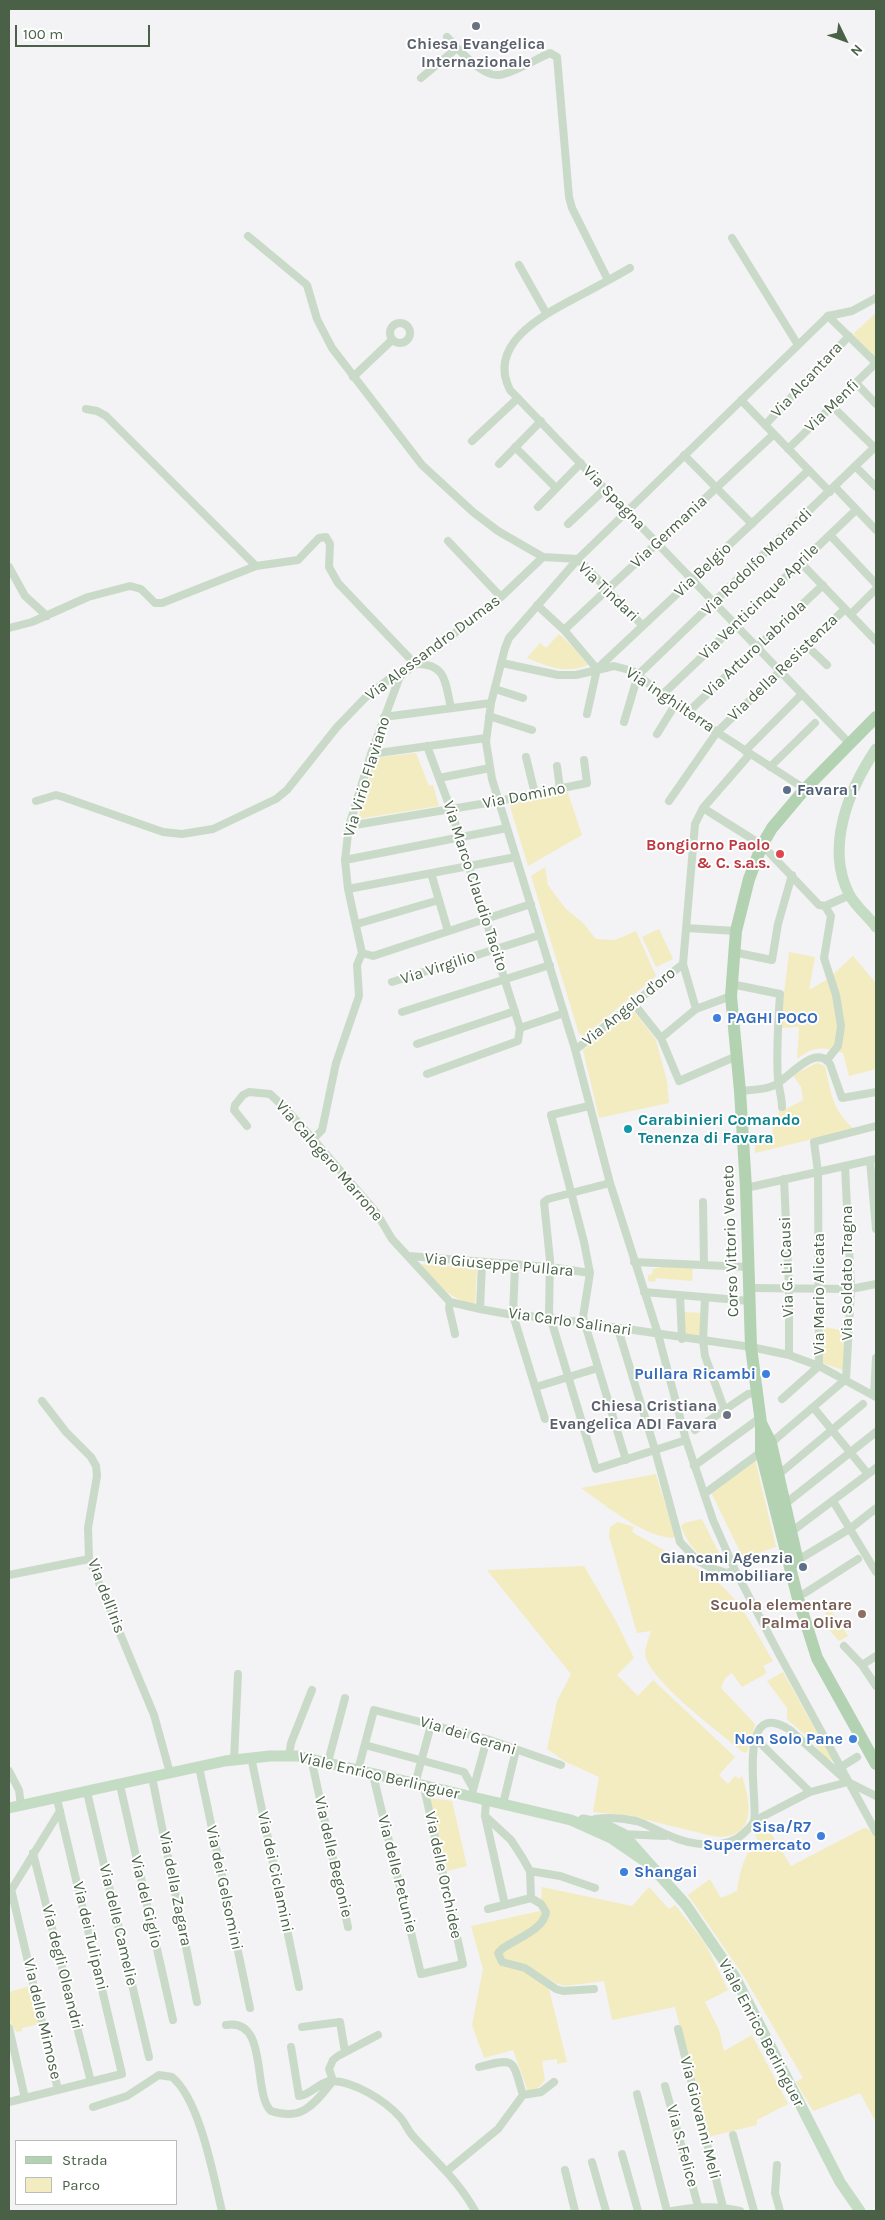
<!DOCTYPE html>
<html>
<head>
<meta charset="utf-8">
<style>
  body { margin:0 }
  #map { position:relative; width:885px; height:2220px; overflow:hidden; background:#f3f2f4; font-family:Karla,sans-serif }
  canvas { display:block }
  .frame { position:absolute; inset:0; border:10px solid #4a6148; pointer-events:none }
  .legend { position:absolute; left:15px; top:2140px; width:162px; height:65px; box-sizing:border-box; background:#fff; border:1px solid #b7c0b6; margin:0; padding:6px 9px; list-style:none; font-size:15px; color:#4a6148 }
  .legend li { display:flex; align-items:center; gap:10px; height:25px }
  .legend b { width:25px; border:1px solid #b7c0b6 }
  .north { position:absolute; left:820px; top:15px; width:50px; height:50px; -webkit-text-stroke:4px #fff; paint-order:stroke; rotate:132deg; font-size:14px; font-weight:700; line-height:20px; text-align:center; color:#4a6148 }
  .north::after { content:''; display:block; margin:auto; width:18px; height:22px; background:#4a6148; clip-path:polygon(50% 0,100% 100%,50% 72%,0 100%) }
  .scale { position:absolute; left:15px; top:25px; width:135px; height:22px; box-sizing:border-box; border:2px solid #4a6148; border-top:0; padding-left:6px; font-size:15px; line-height:18px; white-space:nowrap; color:#4a6148; -webkit-text-stroke:4px #fff; paint-order:stroke }
</style>
</head>
<body>
<div id="map">
<canvas width="885" height="2220"></canvas>
<div class="frame"></div>
<ul class="legend">
<li><b style="height:6px;background:#b2d2b1"></b>Strada</li>
<li><b style="height:14px;background:#f3ecc0"></b>Parco</li>
</ul>
<div class="north">N</div>
<div class="scale">100 m</div>
</div>
<script>
const c = document.querySelector('canvas').getContext('2d');
c.lineJoin = 'round';
function fillPath(path, color) { c.fillStyle = color; c.fill(path, 'evenodd'); }
function stroke(path, color, width, dash) { c.strokeStyle = color; c.lineWidth = width; c.lineCap = dash ? 'butt' : 'round'; c.setLineDash(dash || []); c.stroke(path); }
function drawText(font, color, halo, rows, align = 'center') {
  c.font = font + ' Karla,sans-serif'; c.lineWidth = 4; c.setLineDash([]); c.textBaseline = 'middle'; c.strokeStyle = halo; c.fillStyle = color; for (const [text, x, y, turn = 0] of rows) {
    c.save(); c.translate(x, y); c.rotate((+turn || 0) * Math.PI / 180); c.textAlign = isNaN(turn) ? turn : align; if (halo) c.strokeText(text, 0, 0); c.fillText(text, 0, 0); c.restore();
  }
}
fillPath(new Path2D(`
  M876 313V355L873 358 854 336V333Z
  M559 634 572 646 588 665C565 674 549 667 527 658L540 643 546 648Z
  M416 753 429 786 433 785 439 806 358 819 374 758Z
  M567 790 582 835 528 866 509 803Z
  M545 867 548 885 565 908 583 923 596 939 615 940 636 931 656 976 584 1036 579 1034 531 876Z
  M659 929 673 959 656 967 642 937Z
  M789 952 815 957 809 990 828 979 853 956 876 983V1069L849 1076 843 1053C822 1047 815 1045 797 1059L799 1027 780 1028Z
  M634 1011 656 1040 667 1081 669 1103 599 1118 583 1050Z
  M817 1063 825 1066C832 1095 831 1108 854 1129L755 1153V1140L773 1137 772 1115H779V1108H788L803 1100 801 1087 793 1075Z
  M419 1264 477 1268 475 1305C446 1297 439 1285 419 1264Z
  M663 1267H693L692 1281 656 1278 655 1282 648 1281V1275L652 1274 653 1269Z
  M683 1312 701 1313 700 1335 682 1337Z
  M824 1327 846 1331 843 1370 822 1363Z
  M754 1455 776 1547 743 1558 710 1490Z
  M656 1474 675 1536 673 1538C644 1537 605 1505 581 1488Z
  M702 1519 720 1555 716 1560C699 1562 686 1540 681 1526L684 1523Z
  M618 1522 634 1527 632 1532 713 1578C741 1600 755 1631 773 1661L763 1666 767 1673 742 1687 732 1673 725 1678 721 1688 755 1724 747 1752 744 1753C723 1735 648 1680 645 1654 645 1648 649 1638 651 1631L637 1633 609 1536 610 1527Z
  M584 1566 616 1621 634 1658 617 1675 638 1696 653 1680 735 1757 719 1775 728 1784 735 1776 739 1779 742 1776C752 1805 756 1842 712 1836L631 1816 593 1812 599 1777 566 1762 547 1749 557 1701 571 1674 487 1570Z
  M824 1600 848 1636 839 1641 827 1627Z
  M783 1672 832 1759 830 1761H828L811 1740 787 1719V1708L767 1681Z
  M430 1798 452 1801 467 1866 447 1871Z
  M766 1825 791 1866 862 1829 867 1828 876 1835V2122L860 2093 813 2111 796 2082 803 2078 743 1975 688 1895 710 1879 721 1898 737 1891C740 1873 743 1853 759 1842L755 1835Z
  M542 1887 632 1906 649 1887 669 1909 675 1905 705 1943 728 1990 705 2002 719 2030 724 2051 752 2035 788 2104 757 2120V2125L708 2137 675 2007 612 2020 604 1981 565 1986 555 1983 546 1977 567 2062 557 2064V2059L542 2061 545 2080 530 2097 513 2050 484 2058 472 2025 483 1969 471 1926 540 1911Z
  M30 1986 39 2024 22 2028V2031L17 2032C7 2024 9 2003 9 1992Z`), '#f3ecc0');
stroke(new Path2D(`
  M447 37C458 49 482 77 499 75 514 73 536 59 550 53L557 57 569 197 572 208 608 280
  M421 78 457 48
  M248 236 307 285 317 319 332 348 422 465 473 512 498 531 543 557 578 559 643 626
  M732 238 798 345
  M519 265 546 313
  M630 268C613 278 596 287 579 296 545 314 486 343 510 390L850 744
  M828 316 578 559 509 638 505 648 491 703 486 742 492 779 575 1049 610 1183 658 1334 686 1440 713 1520 735 1570 779 1654 876 1832
  M828 316 876 363
  M828 316 852 311 876 298
  M390 333a10 10 0 1 1 20 0a10 10 0 1 1-20 0Z
  M353 377 392 340
  M856 383 876 404
  M741 400 830 492
  M832 406 876 449
  M86 409 97 411 106 416 256 566
  M765 425 849 336
  M472 441 518 398
  M515 447 556 488
  M788 449 876 363
  M684 455 752 524
  M499 464 541 421
  M856 467 876 487
  M835 487 876 530
  M538 507 581 463
  M568 524 605 489
  M830 535 876 584
  M448 541 501 597
  M801 563 876 641
  M9 567 25 596 47 616
  M537 605 564 630 597 669
  M851 614 876 589
  M9 628 32 622 88 597 130 586 141 589 155 603H162L256 566 298 560 319 538 326 537 330 544 329 567 338 583 415 664C447 663 445 683 451 708
  M564 630 774 434
  M807 646 827 665
  M502 663 558 675H576L614 666 633 671 675 705 805 789
  M599 667 809 470
  M495 689 523 698
  M662 695 856 510
  M687 713 823 585
  M587 714 597 669
  M489 716 532 730
  M384 717 491 703
  M624 722 638 675 875 447
  M657 734 675 705
  M427 746 451 810 520 1028
  M745 751 802 694
  M371 754 486 738
  M526 757 535 794
  M557 766 560 789
  M770 767 815 723
  M439 778 490 768
  M36 801 56 795 63 797 163 832 182 834 213 829 276 799 287 790 337 727 366 697 389 679 400 676 501 597 543 557
  M669 801 717 732 845 609
  M703 808 762 845 819 905 825 906 850 895
  M349 826 499 801 587 783 584 760
  M345 860 507 828
  M431 873 448 931
  M348 889 516 857
  M825 906 831 916 824 958 836 995 841 1026 838 1046 827 1060
  M357 924 439 900
  M686 928 736 931
  M733 952 772 960 778 924 792 875
  M362 953 373 956 531 904
  M392 982 540 935
  M731 984 780 994C778 1023 776 1052 778 1080 779 1089 782 1098 782 1107
  M634 1004 661 1038 679 1081 737 1056
  M696 1009 683 964 695 824 703 808 750 754
  M402 1012 550 965
  M661 1038 696 1009 731 996
  M417 1044 515 1011
  M575 1049 579 1047 683 964
  M427 1074 518 1041 520 1028 564 1013
  M740 1091C752 1090 765 1090 775 1085 789 1078 815 1043 830 1064L842 1098 876 1092
  M589 1106 551 1115 584 1242 590 1273 583 1317 585 1324 626 1460
  M247 1126 234 1110 235 1105 243 1095 249 1092 270 1094 284 1107 313 1139 376 1212 392 1239 450 1302 480 1309 513 1315 551 1318 751 1347 789 1355 819 1366 876 1397
  M313 1139 322 1130 336 1063 359 996 357 965 362 953 348 889 345 860 349 826 371 754 400 676
  M870 1160 876 1229
  M845 1166 851 1289 846 1379
  M784 1179 789 1288V1355
  M610 1183 548 1199 544 1202 550 1260 549 1313 596 1469 686 1440
  M746 1188 876 1159
  M703 1202 704 1265
  M409 1256 550 1267 590 1273
  M634 1262 749 1267
  M515 1265 513 1315 545 1419
  M750 1288 851 1289 876 1284
  M644 1292 750 1301
  M680 1296 682 1339
  M705 1298 703 1341 705 1356 725 1411
  M450 1302 449 1308 455 1334
  M480 1309 482 1263
  M618 1329 655 1450 680 1542 698 1561 711 1568 727 1573 735 1570
  M536 1387 598 1368
  M874 1395 876 1358
  M782 1399 819 1366 818 1172 814 1142 876 1126
  M42 1401 66 1432 91 1457 96 1466 97 1476 88 1528 89 1559 154 1715 170 1773
  M813 1407 868 1474
  M695 1430 748 1394 756 1393
  M771 1443 846 1379
  M694 1466 760 1418
  M778 1475 863 1404
  M704 1494 761 1452
  M833 1501 876 1572
  M785 1504 876 1432
  M791 1532 876 1468
  M798 1560 851 1528 875 1509 876 1511
  M9 1575 89 1559
  M805 1593 858 1559
  M844 1646 862 1665
  M876 1656 862 1665 876 1686
  M756 1739 810 1792
  M365 1745 464 1772 473 1788
  M289 1756 291 1743 312 1690
  M251 1757 299 1987
  M311 1758 348 1927
  M234 1760 238 1674
  M328 1762 345 1698
  M199 1767 250 2008
  M841 1767 857 1757
  M358 1770 374 1710 487 1739 561 1765
  M9 1771 19 1790 21 1806
  M375 1774 374 1779 421 1974 463 1964 425 1792 426 1786
  M152 1777 197 2002
  M415 1784 431 1725
  M120 1785 173 2020
  M473 1790 487 1739
  M87 1792 149 2057
  M486 1801 485 1816 505 1905
  M503 1804 516 1750
  M485 1816 511 1840 522 1857 530 1871 531 1898 541 1904 546 1912C544 1930 515 1939 502 1949L498 1953 502 1962 525 1968 556 1989 563 1991 594 1989
  M595 1819C608 1817 623 1818 636 1821 647 1824 657 1831 668 1835 689 1845 726 1851 744 1833 747 1830 753 1825 754 1821 759 1804 734 1694 790 1730L848 1782 876 1796
  M754 1821 810 1792 848 1782
  M621 1834 665 1836
  M33 1853 91 2082
  M530 1871 560 1876 595 1888
  M11 1889 58 2090
  M10 1892 60 1811
  M488 1909 531 1898
  M226 2025C269 2017 252 2093 271 2111 304 2122 315 2102 333 2081
  M302 2027 340 2022 345 2052
  M9 2028 25 2098
  M678 2029 723 2207
  M291 2047 299 2096C312 2095 320 2080 333 2081 355 2082 384 2100 399 2116 405 2122 407 2129 412 2135 434 2160 459 2181 475 2211
  M333 2081 329 2069 333 2060 338 2056 378 2035
  M665 2086 698 2206
  M637 2094 667 2211
  M523 2095 541 2092 554 2082
  M9 2102 122 2074 57 1799
  M93 2107 127 2096 159 2075 172 2077C200 2100 213 2175 222 2211
  M733 2135 754 2211
  M622 2154 638 2211
  M592 2162 606 2211
  M777 2165 775 2193 780 2211
  M565 2170 575 2211
  M447 2171 498 2129 523 2095C512 2060 517 2057 479 2067
  M672 2211C696 2207 716 2205 740 2211`), '#cadac8', 8);
stroke(new Path2D(`
  M876 749C849 789 825 847 849 894 855 906 868 916 876 927
  M9 1808 225 1761 270 1756H298L571 1820 611 1838 649 1864
  M583 1820 603 1824 623 1834 686 1905 735 1977 840 2182 860 2211`), '#c4dbc4', 11);
stroke(new Path2D(`
  M876 717 805 789 772 828 762 845 749 879 736 931 731 996 740 1091 746 1188 751 1347 761 1423V1452L797 1595 817 1658 876 1764
  M762 1425 771 1443 798 1562`), '#b2d2b1', 12);
for (const [x, y, r, color] of [
  [476,26,5,"#6b7280"],
  [787,790,5,"#5c6f8a"],
  [780,854,5,"#e0444e"],
  [717,1018,5,"#3f7fe0"],
  [628,1129,5,"#0f9aa8"],
  [766,1374,5,"#3f7fe0"],
  [727,1415,5,"#6b7280"],
  [803,1567,5,"#5c6f8a"],
  [862,1614,5,"#8d6e63"],
  [853,1739,5,"#3f7fe0"],
  [821,1836,5,"#3f7fe0"],
  [624,1872,5,"#3f7fe0"]
]) { const dot = new Path2D(); dot.arc(x, y, r, 0, 2 * Math.PI); c.fillStyle = color; c.fill(dot); stroke(dot, '#fff', 2); }
drawText('bold 16px', '#5b616d', '#fff', [
  ["Chiesa Evangelica",476,44],
  ["Internazionale",476,62],
  ["Chiesa Cristiana",717,1406,"right"],
  ["Evangelica ADI Favara",717,1424,"right"]
]);
drawText('16px', '#4a6148', '#fff', [
  ["Via Alcantara",807,380,-47],
  ["Via Menfi",832,406,-44],
  ["Via Spagna",614,498,46],
  ["Via Germania",669,532,-43],
  ["Via Rodolfo Morandi",757,562,-44],
  ["Via Belgio",703,570,-43],
  ["Via Tindari",608,592,44],
  ["Via Venticinque Aprile",759,602,-44],
  ["Via Alessandro Dumas",433,648,-37],
  ["Via Arturo Labriola",755,649,-43],
  ["Via della Resistenza",783,668,-44],
  ["Via inghilterra",670,700,34],
  ["Via Virio Flaviano",367,777,-73],
  ["Via Domino",524,796,-11],
  ["Via Marco Claudio Tacito",475,886,72],
  ["Via Virgilio",438,968,-18],
  ["Via Angelo d'oro",629,1007,-39],
  ["Via Calogero Marrone",329,1161,49],
  ["Corso Vittorio Veneto",731,1241,-92],
  ["Via Giuseppe Pullara",499,1265,5],
  ["Via G. Li Causi",787,1267,-92],
  ["Via Soldato Tragna",847,1273,-90],
  ["Via Mario Alicata",819,1294,-90],
  ["Via Carlo Salinari",570,1322,8],
  ["Via dell'Iris",106,1596,69],
  ["Via dei Gerani",468,1736,17],
  ["Viale Enrico Berlinguer",379,1776,13],
  ["Via delle Begonie",333,1857,77],
  ["Via dei Ciclamini",275,1872,78],
  ["Via delle Petunie",397,1874,76],
  ["Via delle Orchidee",443,1875,78],
  ["Via dei Gelsomini",224,1888,78],
  ["Via della Zagara",175,1889,79],
  ["Via del Giglio",146,1902,77],
  ["Via delle Camelie",118,1925,77],
  ["Via dei Tulipani",90,1936,77],
  ["Via degli Oleandri",62,1967,76],
  ["Via delle Mimose",42,2019,77],
  ["Viale Enrico Berlinguer",761,2033,62],
  ["Via Giovanni Meli",700,2118,76],
  ["Via S. Felice",682,2146,75]
]);
drawText('bold 16px', '#4e5e75', '#fff', [
  ["Favara 1",797,790],
  ["Giancani Agenzia",793,1558,"right"],
  ["Immobiliare",793,1576,"right"]
], 'left');
drawText('bold 16px', '#be3a42', '#fff', [
  ["Bongiorno Paolo",770,845],
  ["& C. s.a.s.",770,863]
], 'right');
drawText('bold 16px', '#366cbe', '#fff', [
  ["PAGHI POCO",727,1018,"left"],
  ["Pullara Ricambi",756,1374],
  ["Non Solo Pane",843,1739],
  ["Sisa/R7",811,1827],
  ["Supermercato",811,1845],
  ["Shangai",634,1872,"left"]
], 'right');
drawText('bold 16px', '#0d838f', '#fff', [
  ["Carabinieri Comando",638,1120],
  ["Tenenza di Favara",638,1138]
], 'left');
drawText('bold 16px', '#785e54', '#fff', [
  ["Scuola elementare",852,1605],
  ["Palma Oliva",852,1623]
], 'right');
</script>
</body>
</html>
